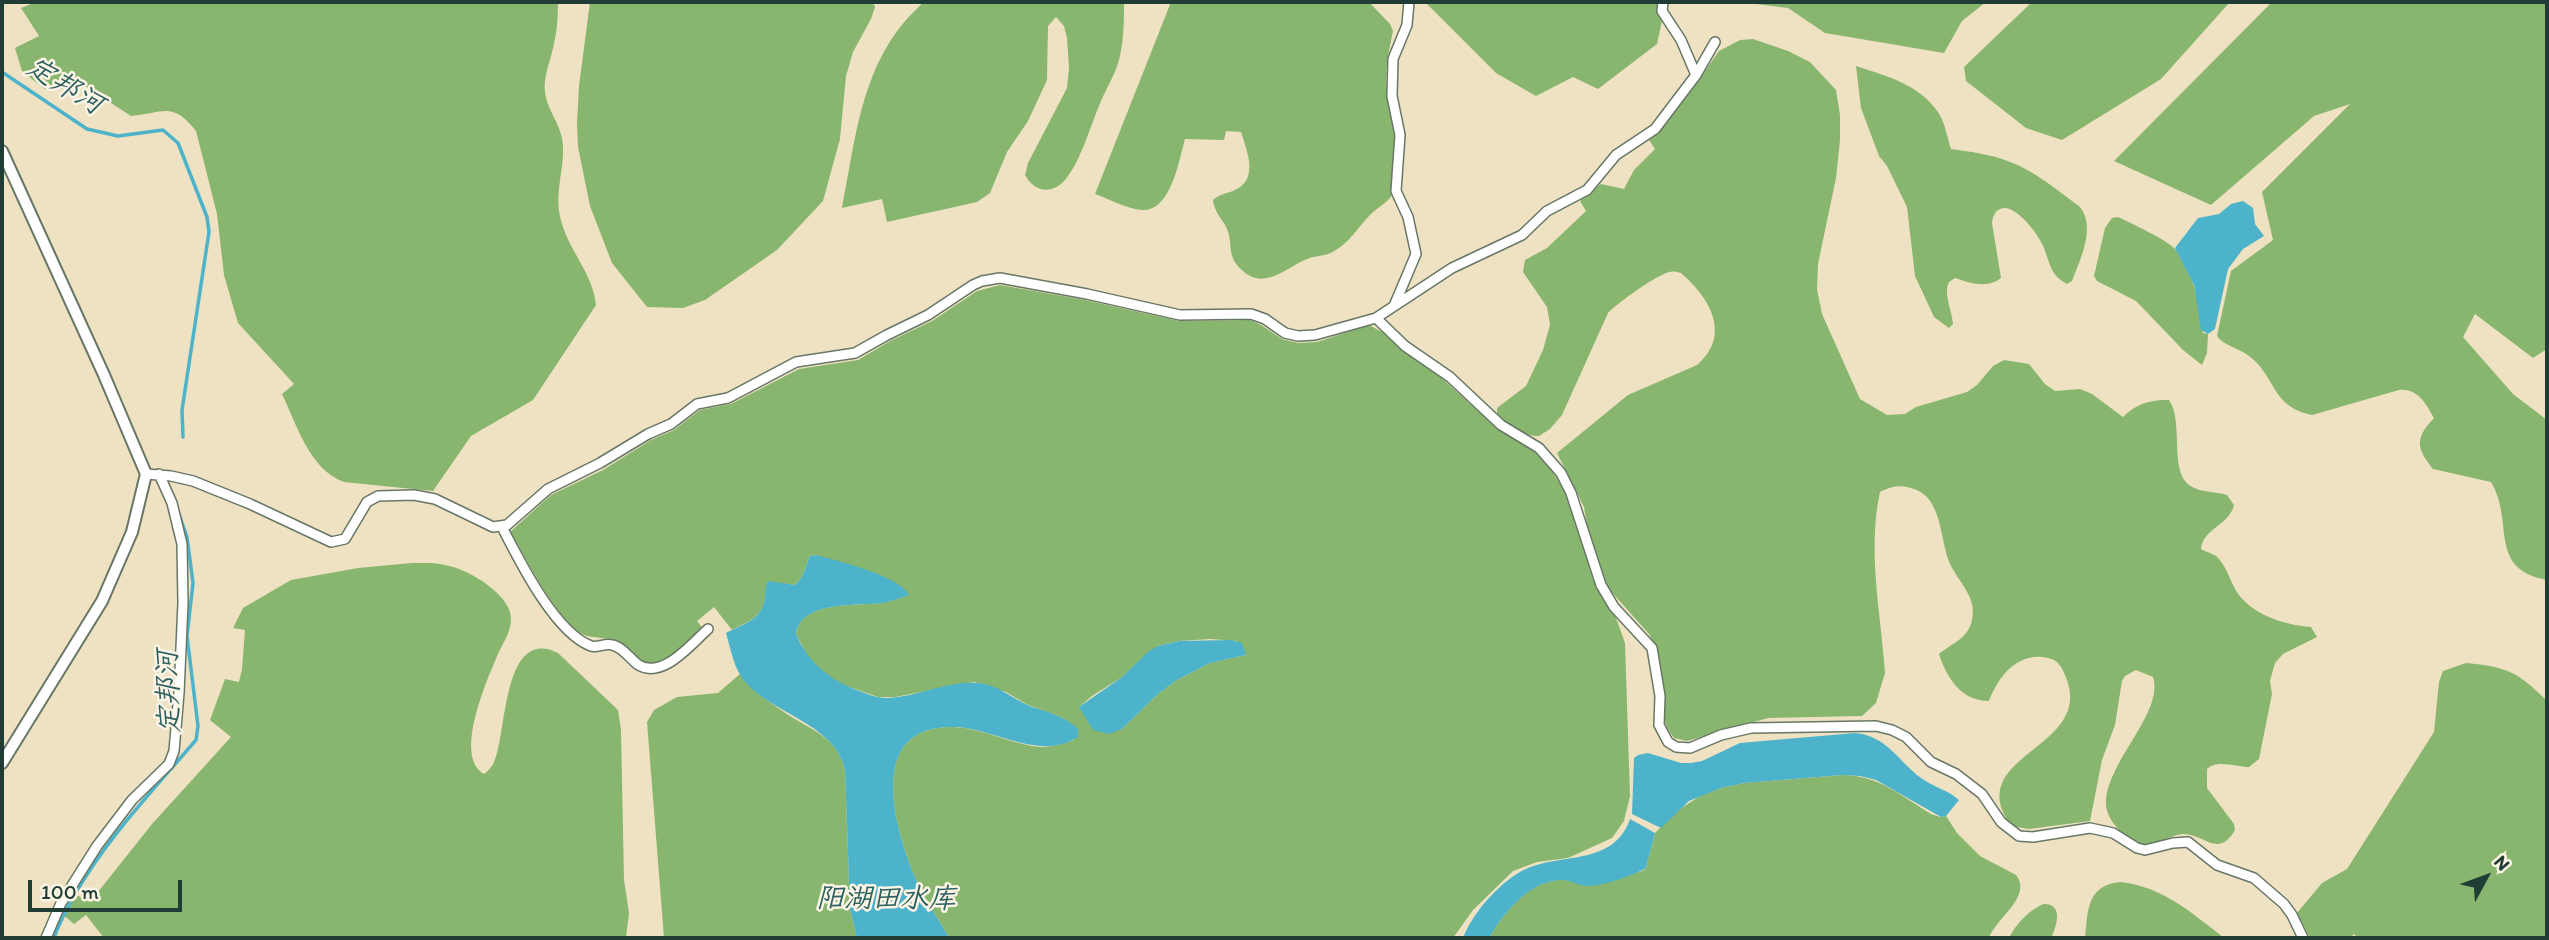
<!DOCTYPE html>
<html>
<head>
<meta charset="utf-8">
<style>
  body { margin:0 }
  #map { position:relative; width:2549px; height:940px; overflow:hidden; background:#eee2c3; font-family:Itim,sans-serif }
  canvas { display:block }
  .frame { position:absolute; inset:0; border:4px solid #1f3d34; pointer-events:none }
  .north { position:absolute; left:2451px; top:842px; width:70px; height:70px; -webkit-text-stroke:5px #fcf5e5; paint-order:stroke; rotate:49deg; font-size:19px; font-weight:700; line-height:28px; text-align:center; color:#1f3d34 }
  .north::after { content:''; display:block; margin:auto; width:24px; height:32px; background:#1f3d34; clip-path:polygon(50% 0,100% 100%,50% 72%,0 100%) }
  .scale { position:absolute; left:28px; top:880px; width:154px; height:32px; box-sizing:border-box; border:4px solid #1f3d34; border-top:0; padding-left:9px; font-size:21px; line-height:24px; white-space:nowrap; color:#1f3d34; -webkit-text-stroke:5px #fcf5e5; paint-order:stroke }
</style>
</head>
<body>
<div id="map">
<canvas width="2549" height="940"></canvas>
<div class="frame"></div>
<div class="north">N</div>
<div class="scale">100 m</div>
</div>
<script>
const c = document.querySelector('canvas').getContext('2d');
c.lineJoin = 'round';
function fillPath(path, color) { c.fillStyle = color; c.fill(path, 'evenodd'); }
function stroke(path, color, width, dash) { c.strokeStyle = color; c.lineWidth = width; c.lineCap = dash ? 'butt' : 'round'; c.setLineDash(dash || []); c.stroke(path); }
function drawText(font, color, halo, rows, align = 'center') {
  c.font = font + ' Itim,"LXGW WenKai TC",sans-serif'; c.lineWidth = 5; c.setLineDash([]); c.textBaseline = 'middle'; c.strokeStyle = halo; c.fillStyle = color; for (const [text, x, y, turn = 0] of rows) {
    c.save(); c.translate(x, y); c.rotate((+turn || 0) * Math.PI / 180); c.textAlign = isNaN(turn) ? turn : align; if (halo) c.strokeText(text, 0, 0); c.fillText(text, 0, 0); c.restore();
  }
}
fillPath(new Path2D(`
  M31 2H558C558 16 557 31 554 44 551 60 543 76 545 92 547 111 563 126 563 147 564 170 555 192 560 216 566 248 593 272 596 305L533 400 471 436 433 491 344 482C309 469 297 425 282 394L294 384 238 323 224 275 217 214 196 131C172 101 164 113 131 116L85 86 49 90 43 88 22 71 15 48 39 36 21 8 31 4Z
  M590 2H873L875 7 871 19 853 52 846 76 840 139 823 201 777 250 705 300 683 308 647 307 612 263 590 206 578 147 577 123 579 86Z
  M924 2H1124C1124 20 1124 38 1120 56 1117 71 1107 87 1101 101 1091 124 1081 161 1065 180 1052 195 1034 192 1025 175L1028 163 1067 88 1069 68 1067 38 1064 26 1056 17 1048 26 1047 80 1028 121 1007 152 990 193 977 202 887 222 882 199 842 208C857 132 862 56 924 2Z
  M1171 2H1369L1390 24 1393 31 1387 61 1386 84 1398 144 1394 192C1388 203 1379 206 1371 214 1357 228 1348 246 1328 254 1321 256 1314 256 1307 259 1287 267 1266 290 1244 272 1225 256 1234 246 1227 229 1222 218 1214 212 1213 200 1220 194 1225 194 1233 191 1260 180 1247 152 1241 132L1226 131 1224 140 1185 139C1179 160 1171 212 1142 210 1127 209 1109 199 1095 194Z
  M1425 2H1666L1657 44 1598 89 1573 77 1536 96 1496 73Z
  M1740 2H1986L1962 21 1944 53 1825 33 1788 8Z
  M2032 2H2230L2161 79 2062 140 2026 128 1966 81 1964 67Z
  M2272 2H2547V349L2533 358 2475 314 2463 337 2513 394 2547 420V580C2487 569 2515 522 2491 482L2433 469C2416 448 2415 438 2434 418 2426 404 2418 388 2399 390L2312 415C2270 406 2277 377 2249 356 2239 348 2224 346 2217 336L2231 271 2273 240 2262 192 2350 104 2314 116 2211 205 2114 161Z
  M1753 39 1788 51 1810 62 1836 90 1840 115V140L1836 178 1818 264 1817 289 1822 314 1860 399 1887 415 1905 414 1916 407 1967 392 1977 385 1993 366 2004 360 2029 364 2045 384 2055 391 2080 389 2092 394 2123 417C2135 404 2152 399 2169 400 2184 421 2169 470 2189 485 2200 493 2215 491 2227 495L2234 505C2229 526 2203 528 2201 549 2206 552 2211 553 2216 556 2226 565 2229 578 2235 589 2249 614 2284 625 2311 627L2317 637 2283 654 2275 663 2270 681 2272 694 2259 759 2249 767C2236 767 2217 759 2207 769V788L2234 824 2235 830C2218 859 2205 834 2183 834 2170 835 2159 844 2147 845 2128 845 2104 819 2106 801 2109 759 2164 712 2153 677L2136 670 2125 676 2122 681 2115 725 2102 760 2090 821 2029 829 2011 826C1960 753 2098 750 2065 675 2061 666 2058 660 2048 658 2018 651 1998 677 1989 701 1962 701 1947 679 1939 654 1952 643 1968 639 1972 620 1977 598 1961 585 1951 566 1939 542 1944 496 1911 488 1899 485 1892 486 1880 492 1867 552 1881 613 1885 673L1876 703 1862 716 1768 718 1687 741 1674 738 1667 728 1663 716V680L1657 650 1649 634 1608 588 1599 573 1592 556 1584 507 1557 453 1628 395 1697 365C1732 335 1710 298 1681 273 1677 272 1674 271 1670 272 1659 273 1616 304 1608 313L1562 415 1550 429 1539 436C1524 437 1508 424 1497 414V408L1526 386 1543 350 1550 325 1547 307 1523 272 1525 260 1547 248 1586 211 1580 201 1601 184 1624 189 1634 170 1655 149 1649 140 1686 98 1719 51 1740 40Z
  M1856 66C1886 76 1919 84 1938 112 1945 122 1947 137 1951 149 1971 152 1991 154 2010 162 2035 171 2057 190 2079 206 2097 226 2080 260 2072 281L2067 284C2062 281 2057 278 2054 273 2048 264 2047 252 2041 242 2036 231 2013 202 2000 209 1994 212 1993 217 1992 223L2001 278C1987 289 1970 283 1955 278L1949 282C1943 293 1952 310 1953 324L1949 328 1934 317 1915 276 1907 207 1887 166 1879 156 1861 108Z
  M2118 217C2131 223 2167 240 2175 249 2195 271 2198 305 2203 333L2208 334 2207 353 2202 365 2183 350 2136 301 2097 281 2094 276 2105 228 2112 218Z
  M1000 285 1085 300 1179 321 1250 320 1261 325 1282 339 1298 343 1317 342 1369 325 1382 332 1426 364 1489 421 1541 454 1567 494 1600 591 1616 618 1625 643 1630 796 1624 821 1612 838 1568 858 1537 862 1513 871 1473 910 1453 938H949C938 918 924 899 915 877 894 826 865 725 954 727 983 728 1015 746 1042 747 1052 747 1065 743 1074 740L1063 718 1026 704 1006 692 974 682 895 697H878L841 684 822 672 807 655 796 634C801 600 859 606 882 603 892 601 900 598 909 595L816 555 810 556 802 577 795 585 768 582C765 589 766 597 764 604 759 619 745 623 732 630L714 607 697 621 704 630C689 643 667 671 645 662 633 657 624 648 613 641 604 636 591 639 582 634 556 619 526 558 510 532L551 495 603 470 651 440 674 430 700 410 731 404 799 369 858 360 890 341 932 321 977 291ZM1210 639 1237 641 1246 655 1210 663 1177 680 1158 694 1122 729 1079 707 1092 696 1122 677 1158 646 1179 641Z
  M412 563C424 563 437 562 449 566 470 570 512 596 511 619 511 632 503 643 498 654 487 680 453 756 484 774 488 771 492 767 494 762 507 735 502 625 558 653L618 710 621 730 624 880 629 913 626 938H104L86 915 74 924 61 913 75 894 90 902 152 824 231 737 210 720 225 679 239 682 242 669 245 630 233 628 243 608 291 580 358 568Z
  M2466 663C2508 667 2518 672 2547 701V938H2358L2354 934 2350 938H2310L2297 913 2322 883 2347 869 2434 732 2439 682 2443 671Z
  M740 674C752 691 772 704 790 716 814 731 839 739 845 771L850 909 857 938H664L647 722 654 710 677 697 718 693Z
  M1843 775C1878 775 1903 797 1931 814L1940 817 1946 816 1957 833 1980 856 2016 875C2033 896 1996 918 1989 938H1489C1505 912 1528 880 1563 880 1574 880 1583 887 1595 885 1610 882 1626 875 1642 871L1646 868 1655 833 1677 811 1700 796 1721 788 1744 783Z
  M2121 882C2163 887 2192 913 2224 938H2085C2088 909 2087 885 2121 882Z
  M2043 904C2064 903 2057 926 2051 938H2009C2016 924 2028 911 2043 904Z`), '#89b66f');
fillPath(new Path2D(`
  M2243 201 2253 208 2255 224 2264 236 2243 249 2228 269 2215 329 2208 334 2201 330 2194 285 2175 248 2198 218 2219 214 2231 204Z
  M816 555C838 561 900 576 909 595 901 598 892 601 883 603 859 606 801 600 796 634 809 664 831 681 862 692 870 695 878 698 887 698 917 697 947 681 977 683 998 684 1012 699 1030 706 1047 712 1065 716 1078 729V737C1040 762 994 728 954 727 865 725 894 826 915 877 924 899 938 918 949 938H857L850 909 845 771C837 725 775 715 746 683 734 670 731 650 726 633 741 625 759 621 764 603 766 595 764 588 768 581L795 585 802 577 810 556Z
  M1232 640 1242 643 1246 655 1210 663 1177 680 1158 694 1122 729 1109 734 1093 730 1079 707 1122 677 1149 651 1158 646 1179 641Z
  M1855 733C1887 736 1898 761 1921 778 1933 787 1948 790 1959 800L1946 816 1941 817 1876 780 1860 776 1843 775 1744 783 1721 788 1689 801 1661 828 1632 814 1634 758 1638 755 1648 753 1681 763H1691L1702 761 1740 743Z
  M1630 819 1655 833 1646 868C1635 875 1602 886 1589 886 1580 887 1572 880 1562 880 1528 881 1505 912 1489 938H1463C1473 912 1502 879 1528 868 1565 853 1614 865 1630 819Z`), '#4cb3cb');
stroke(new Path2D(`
  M2 72 87 129 118 136 163 130 178 143 207 217 209 232 182 410 183 437
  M54 938C59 922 67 909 75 894 107 838 153 790 196 740L198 726 187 636 193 583 187 537 179 514`), '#4cb3cb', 3.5);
const minor = new Path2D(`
  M1663 2 1662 11 1681 40 1696 75
  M1394 306 1416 254 1408 217 1396 191 1400 135 1392 96 1393 59 1407 25 1409 2
  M1376 318 1405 346 1450 377 1501 425 1539 448 1561 473 1571 493 1601 585 1614 607 1652 648 1660 696 1659 725 1668 742 1676 747 1690 748 1721 735 1751 728 1876 726 1892 730 1906 737 1931 762 1956 774 1982 794 2001 822 2019 836 2033 837 2090 828 2113 833 2137 848 2145 850 2173 843 2188 842 2217 865 2254 878 2284 904 2292 915 2303 938
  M146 474 171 476 193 481 250 504 331 542 345 539 367 502 378 496 414 495 435 499 493 527 507 525 548 489 600 463 648 434 671 424 697 404 728 398 796 362 855 353 887 335 928 315 973 285 982 281 1000 278 1087 294 1180 315 1251 314 1265 319 1285 333 1298 336 1315 335 1376 318 1452 268 1522 235 1547 211 1587 190 1616 155 1655 129 1696 75 1715 42
  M502 527C519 560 555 633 591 646 597 648 605 643 612 645 621 646 630 658 637 664 662 681 691 644 708 629
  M46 938 61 903 97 846 132 800 169 764 174 751 179 693 183 603 182 544 172 503 159 474`);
const tertiary = new Path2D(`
  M2 151 104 375 146 474 132 532 102 601 2 763`);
stroke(minor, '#677766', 12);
stroke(tertiary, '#677766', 14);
stroke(minor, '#fff', 9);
stroke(tertiary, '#fff', 10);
drawText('italic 28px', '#2c6061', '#fcf5e5', [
  ["定邦河",64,87,31],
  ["定邦河",170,692,-92],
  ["阳湖田水库",886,900]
]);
</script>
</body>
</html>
